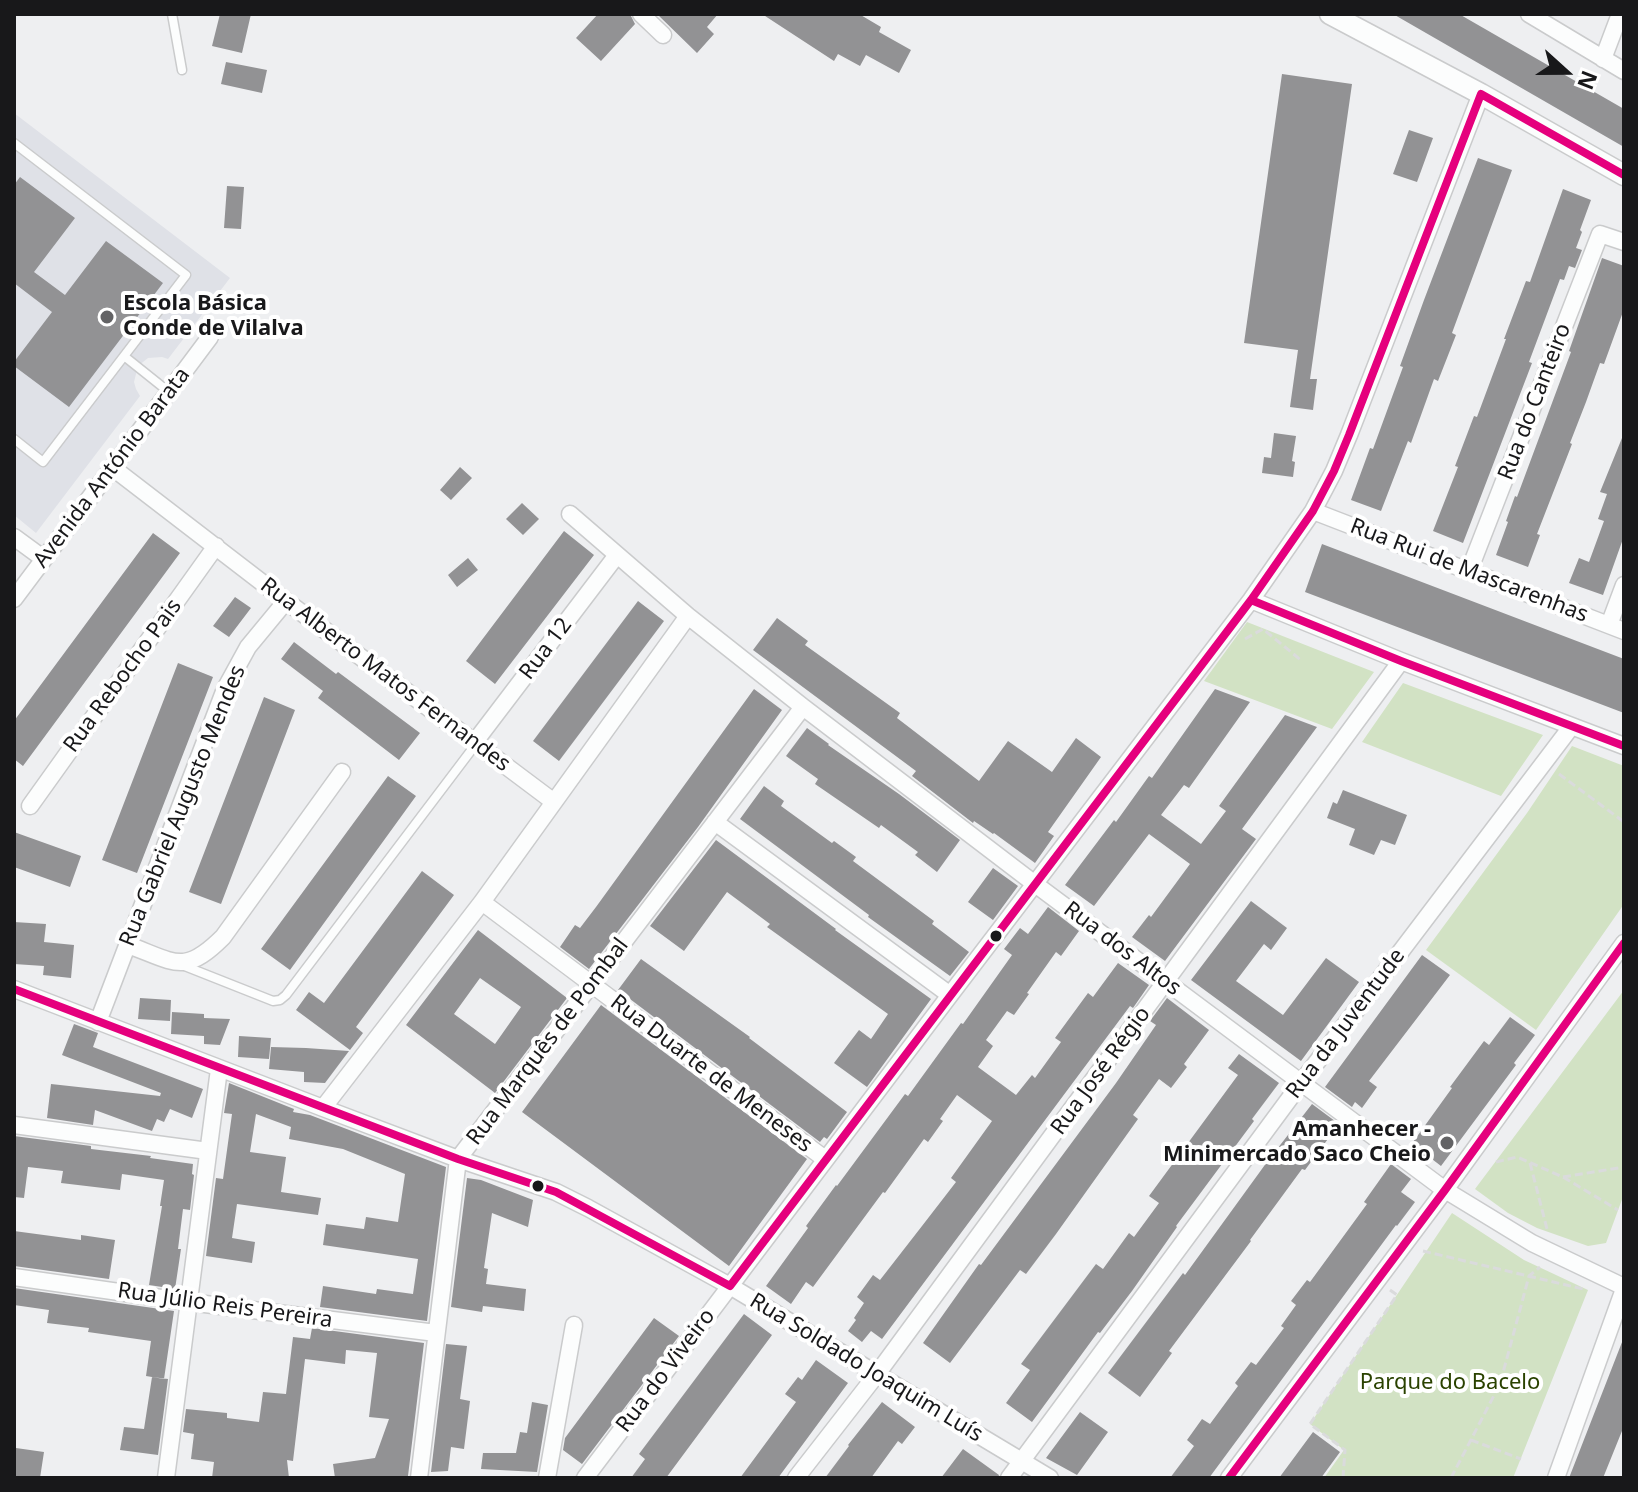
<!DOCTYPE html>
<html>
<head>
<meta charset="utf-8">
<style>
  body { margin:0 }
  #map { position:relative; width:1638px; height:1492px; overflow:hidden; background:#eeeff1; font-family:"Noto Sans",sans-serif }
  canvas { display:block }
  .frame { position:absolute; inset:0; border:16px solid #18181a; pointer-events:none }
  .north { position:absolute; left:1526px; top:32px; width:80px; height:80px; -webkit-text-stroke:6px #fff; paint-order:stroke; rotate:111deg; font-size:22px; font-weight:700; line-height:32px; text-align:center; color:#18181a }
  .north::after { content:''; display:block; margin:auto; width:28px; height:36px; background:#18181a; clip-path:polygon(50% 0,100% 100%,50% 72%,0 100%) }
</style>
</head>
<body>
<div id="map">
<canvas width="1638" height="1492"></canvas>
<div class="frame"></div>
<div class="north">N</div>
</div>
<script>
const c = document.querySelector('canvas').getContext('2d');
c.lineJoin = 'round';
function fillPath(path, color) { c.fillStyle = color; c.fill(path, 'evenodd'); }
function stroke(path, color, width, dash) { c.strokeStyle = color; c.lineWidth = width; c.lineCap = dash ? 'butt' : 'round'; c.setLineDash(dash || []); c.stroke(path); }
function drawText(font, color, halo, rows, align = 'center') {
  c.font = font + ' "Noto Sans",sans-serif'; c.lineWidth = 8; c.setLineDash([]); c.textBaseline = 'middle'; c.strokeStyle = halo; c.fillStyle = color; for (const [text, x, y, turn = 0] of rows) {
    c.save(); c.translate(x, y); c.rotate((+turn || 0) * Math.PI / 180); c.textAlign = isNaN(turn) ? turn : align; if (halo) c.strokeText(text, 0, 0); c.fillText(text, 0, 0); c.restore();
  }
}
fillPath(new Path2D(`
  M14 113 230 278 168 359 162 357 148 358 138 366 134 382 136 389 140 396 36 533 14 515Z`), '#dfe1e7');
fillPath(new Path2D(`
  M1247 622 1374 672 1332 729 1204 681Z
  M1403 683 1543 735 1501 796 1362 742Z
  M1572 746 1624 766V904L1536 1030 1426 950 1527 813Z
  M1624 990V1194L1606 1243 1588 1246 1537 1228 1508 1213 1475 1189Z
  M1452 1213 1524 1260 1588 1290 1513 1478H1324L1344 1450 1310 1424Z`), '#d2e2c4');
fillPath(new Path2D(`
  M220 14H251L242 53 212 46Z
  M598 14H630L635 24 601 61 576 38Z
  M657 14H718L707 27 714 34 697 53Z
  M762 14H859L881 27 879 32 911 50 899 73 866 55 860 66 838 54 834 61Z
  M1393 14H1459L1624 109V147Z
  M226 62 267 70 262 93 221 84Z
  M1282 74 1352 84 1310 379H1317L1313 410 1290 407 1298 350 1244 343Z
  M1409 130 1433 138 1417 182 1393 174Z
  M1478 158 1512 170 1452 333 1456 335 1438 381 1434 379 1411 443 1408 441 1381 511 1351 500 1370 448 1373 449 1403 367 1400 366 1424 300Z
  M20 177 75 218 34 272 65 295 106 241 163 283 69 407 14 366V362L52 312 14 283V185Z
  M227 186 244 187 241 229 224 228Z
  M1563 189 1591 200 1580 230 1582 232 1576 248 1582 250 1575 268 1569 266 1564 280 1560 279 1529 362 1532 363 1463 543 1433 531 1458 467 1455 466 1474 416 1477 417 1506 339H1504L1526 281 1530 282Z
  M1602 258 1624 266V309L1604 364 1600 363 1586 402 1570 443 1572 444 1537 534 1540 535 1528 567 1496 555 1508 522 1506 521 1515 496 1517 497 1571 352 1569 351Z
  M1274 433 1296 436 1292 461 1295 462 1293 477 1262 473 1264 457 1271 458Z
  M1622 438H1624V536L1603 595 1569 583 1579 558 1589 562 1604 521 1598 519 1607 494 1600 492Z
  M460 467 472 478 451 500 440 490Z
  M522 503 539 519 523 535 506 519Z
  M564 531 594 555 495 684 466 661Z
  M153 533 180 553 23 766 14 759V721Z
  M1322 544 1624 659V713L1305 592Z
  M468 558 478 570 457 587 448 575Z
  M235 597 251 608 229 637 213 626Z
  M638 601 664 621 559 761 533 741Z
  M777 618 808 641 805 645 900 713 897 718 979 781 1008 741 1052 772 1076 738 1101 757 1048 832 1054 836 1035 863 994 833 993 834 974 821 973 823 912 776 916 771 753 650Z
  M294 642 336 674 338 672 420 733 399 760 318 698 323 691 281 659Z
  M178 663 213 677 137 873 102 860Z
  M754 689 782 710 698 827 589 969 560 947 575 925 580 928 596 907Z
  M1215 689 1250 702 1189 788 1184 785 1161 815 1201 844 1226 811 1219 806 1285 715 1317 727 1242 829 1256 839 1165 961 1132 937 1149 915 1151 917 1190 864 1149 834 1094 906 1065 885 1114 820 1116 822 1149 776 1152 778Z
  M264 697 295 710 221 904 189 892Z
  M807 728 829 744 828 745 899 794 960 840 937 872 915 855 918 852 881 825 879 828 815 784 818 779 786 756Z
  M388 776 416 796 290 970 261 949Z
  M764 786 784 801 781 806 832 843 834 841 856 857 853 861 934 921 932 924 969 952 950 976 868 917 869 915 740 819Z
  M1343 790 1407 815 1395 845 1381 840 1374 855 1349 845 1355 829 1327 818 1333 802 1337 804Z
  M14 832 81 856 70 887 14 867Z
  M716 840 836 929 835 930 931 999 867 1087 834 1063 859 1030 871 1039 888 1014 767 927 770 924 727 892 684 951 650 926Z
  M993 868 1018 886 993 920 968 902Z
  M422 871 454 895 356 1027 363 1033 350 1050 296 1010 309 992 324 1003Z
  M1251 901 1287 928 1271 950 1264 944 1236 981 1283 1015 1326 958 1359 982 1301 1061 1191 980Z
  M1048 907 1079 931 1061 956 1056 952 1027 993 1029 994 1014 1015 1007 1011 986 1040 993 1046 978 1067 1016 1095 1032 1075 1035 1078 1061 1042 1055 1038 1088 993 1093 997 1118 963 1149 985 1133 1008 1130 1006 882 1339 871 1331 862 1342 848 1331 856 1320 854 1318 864 1303 857 1297 873 1275 880 1280 922 1226 956 1182 951 1178 992 1121 957 1095 940 1119 943 1121 928 1142 924 1139 885 1193 883 1192 813 1287 806 1282 791 1304 766 1286 808 1228 806 1226 836 1185 837 1186 905 1094 908 1096 961 1023 963 1024 1012 955 1004 949 1020 928 1028 934Z
  M14 922 46 924 44 942 74 945 71 978 43 975 44 966 14 964Z
  M478 930 567 998 495 1093 406 1025ZM480 978 521 1007 495 1044 454 1014Z
  M1422 955 1450 975 1369 1081 1377 1087 1362 1108 1355 1102 1352 1107 1325 1087Z
  M641 959 750 1037 749 1038 847 1112 827 1139 824 1137 820 1142 618 990Z
  M140 998 171 1000 170 1021 138 1019Z
  M1167 998 1209 1030 1184 1064 1187 1067 1171 1088 1159 1079 1133 1115 1138 1119 1056 1234 1026 1274 1020 1270 950 1363 923 1343 979 1264 981 1265 1116 1083 1156 1025 1150 1021Z
  M601 1005 807 1159 729 1266 522 1112Z
  M172 1012 204 1014V1018L230 1019 220 1045 204 1044V1036L171 1034Z
  M1510 1017 1535 1035 1514 1063 1516 1065 1441 1166 1428 1156 1425 1161 1408 1149 1452 1088 1450 1087 1484 1041 1489 1045Z
  M74 1024 98 1033 93 1047 203 1089 192 1118 170 1109 164 1122 157 1119 152 1131 95 1110 93 1125 47 1118 51 1084 160 1096 161 1093 62 1055Z
  M239 1036 271 1038 269 1059 238 1057Z
  M271 1047 306 1048 349 1051 325 1083 304 1082V1072L269 1069Z
  M1239 1054 1279 1083 1252 1119 1254 1121 1176 1226 1177 1227 1132 1291 1100 1333 1098 1332 1032 1422 1006 1403 1030 1370 1021 1364 1096 1264 1103 1269 1129 1233 1134 1237 1159 1203 1149 1196 1238 1075 1228 1068Z
  M229 1083 294 1109 293 1112 310 1115 446 1167 427 1321 320 1307 323 1286 376 1294 377 1289 413 1294 418 1259 323 1245 326 1224 364 1229 366 1217 398 1222 405 1174 343 1149 289 1139 291 1127 256 1114 250 1152 286 1157 281 1192 321 1198 318 1215 237 1204 232 1238 255 1242 252 1263 206 1256 216 1178 223 1179 232 1114 224 1113Z
  M1312 1104 1339 1124 1305 1170 1302 1169 1250 1240 1251 1241 1169 1351 1172 1353 1140 1397 1108 1373 1183 1273 1185 1275 1267 1162Z
  M14 1136 91 1146V1149L151 1156 150 1158 193 1164 192 1174 194 1175 190 1210 183 1209 178 1249H181L175 1289 149 1285 162 1206H160L164 1180 122 1174 120 1190 61 1183 63 1171 28 1167 24 1198 14 1197Z
  M1391 1164 1411 1179 1401 1192 1415 1202 1397 1226 1396 1225 1209 1478H1170L1194 1446 1187 1440 1202 1419 1210 1424 1238 1386 1235 1383 1251 1362 1256 1365 1284 1328 1281 1326 1296 1305 1291 1301 1307 1280 1310 1282 1367 1204 1364 1202Z
  M467 1178 481 1180 533 1200 528 1227 492 1213 484 1268 488 1269 486 1284 526 1289 524 1311 483 1306 482 1312 451 1307Z
  M14 1231 81 1240V1235L115 1240 109 1279 14 1266Z
  M14 1288 174 1311 164 1379 146 1376 151 1341 88 1332 89 1328 47 1323 49 1310 14 1305Z
  M744 1314 772 1335 666 1478H631L645 1459 639 1454Z
  M654 1318 679 1336 582 1464 563 1450 565 1438Z
  M312 1328 424 1343 408 1476 400 1478H335L333 1464 375 1458 389 1419 369 1417 377 1353 346 1350 345 1364 305 1359 293 1461 287 1460 289 1478H212L214 1462 191 1459 194 1434 183 1432 186 1409 227 1413V1418L259 1422 263 1392 286 1394 293 1337 310 1339Z
  M1624 1337V1426L1603 1478H1569Z
  M446 1344 467 1346 460 1399 470 1401 464 1449 451 1447 448 1471 431 1472Z
  M816 1360 848 1383 778 1478H740L796 1402 785 1394 798 1377 802 1380Z
  M152 1377 168 1379 158 1455 120 1450 124 1427 144 1429Z
  M532 1402 548 1405 537 1472 481 1469 483 1453H516L520 1432 527 1433Z
  M882 1402 915 1427 902 1444 898 1441 871 1478H825L849 1446 848 1445Z
  M1080 1412 1108 1432 1077 1475 1046 1458Z
  M1313 1432 1340 1452 1321 1478H1279Z
  M16 1448 44 1452 40 1478H14Z
  M963 1449 999 1475 998 1478H941Z`), '#929294');
const service = new Path2D(`
  M172 14 182 70
  M14 143 186 275 43 462 14 439
  M124 356 169 392
  M182 965 273 1001 280 1000 286 995 476 744`);
const minor = new Path2D(`
  M641 14 663 35
  M1529 14 1624 71
  M1603 59 1620 14
  M113 468 286 601 554 802
  M1313 511 1624 631
  M570 514 688 616 803 707 1035 884 1445 1190 1532 1243 1624 1287
  M14 537 44 559
  M1469 571 1600 234 1624 242
  M14 599 210 337
  M1251 600 1401 661 1624 746
  M1609 625 1624 585
  M474 743 617 555
  M30 806 216 546
  M715 822 950 995
  M482 902 688 616
  M128 945C175 962 184 976 223 937L342 772
  M14 989 323 1108 458 1159 556 1192 588 1208 730 1286 1050 1478
  M98 1022 225 689 248 647 286 601
  M323 1108 482 902 825 1159
  M14 1125 208 1151
  M14 1277 189 1302 436 1333
  M166 1478 219 1069
  M419 1478 458 1159 803 707
  M547 1478 574 1325
  M585 1478 950 995 1251 600 1313 511 1334 471 1349 435 1481 94
  M796 1478 877 1374 1401 661
  M1009 1478 1301 1083 1571 727
  M1229 1478 1445 1190 1624 943
  M1556 1478 1624 1289`);
const tertiary = new Path2D(`
  M1330 14 1481 94 1624 175`);
stroke(service, '#cacbcc', 11);
stroke(minor, '#cacbcc', 19);
stroke(tertiary, '#cacbcc', 23);
stroke(new Path2D(`
  M1245 639 1263 629 1302 661
  M1559 774 1624 822
  M1496 1162 1517 1157 1563 1177 1618 1210
  M1530 1163 1547 1229
  M1563 1177 1624 1167
  M1423 1251 1583 1289
  M1471 1440 1521 1459
  M1343 1478 1345 1450 1310 1424 1397 1295 1390 1290
  M1451 1478 1500 1384 1529 1276 1540 1267`), '#dadbdc', 3, [8, 4]);
stroke(service, '#fcfdfd', 8);
stroke(minor, '#fcfdfd', 16);
stroke(tertiary, '#fcfdfd', 20);
stroke(new Path2D(`
  M1251 600 1401 661 1624 746
  M14 989 458 1159 556 1192 730 1286 1251 600 1313 511 1334 471 1349 435 1481 94 1624 175
  M1229 1478 1445 1190 1624 943`), '#e5007d', 8);
for (const [x, y, r, color] of [
  [107,317,8,"#636365"],
  [996,936,7,"#18181a"],
  [1447,1143,8,"#636365"],
  [538,1186,7,"#18181a"]
]) { const dot = new Path2D(); dot.arc(x, y, r, 0, 2 * Math.PI); c.fillStyle = color; c.fill(dot); stroke(dot, '#fff', 3); }
drawText('bold 22px', '#18181a', '#fff', [
  ["Escola Básica",123,304],
  ["Conde de Vilalva",123,329],
  ["Amanhecer -",1431,1130,"right"],
  ["Minimercado Saco Cheio",1431,1155,"right"]
], 'left');
drawText('22px', '#18181a', '#fff', [
  ["Rua do Canteiro",1535,402,-69],
  ["Avenida António Barata",112,468,-53],
  ["Rua Rui de Mascarenhas",1469,571,21],
  ["Rua 12",546,649,-53],
  ["Rua Alberto Matos Fernandes",385,675,37],
  ["Rua Rebocho Pais",123,676,-54],
  ["Rua Gabriel Augusto Mendes",183,806,-68],
  ["Rua dos Altos",1122,949,37],
  ["Rua da Juventude",1346,1024,-53],
  ["Rua Marquês de Pombal",548,1042,-53],
  ["Rua José Régio",1101,1071,-54],
  ["Rua Duarte de Meneses",711,1074,37],
  ["Rua Júlio Reis Pereira",225,1306,8],
  ["Rua Soldado Joaquim Luís",866,1368,31],
  ["Rua do Viveiro",666,1371,-53]
]);
drawText('22px', '#2a4200', '#fff', [
  ["Parque do Bacelo",1450,1383]
]);
</script>
</body>
</html>
